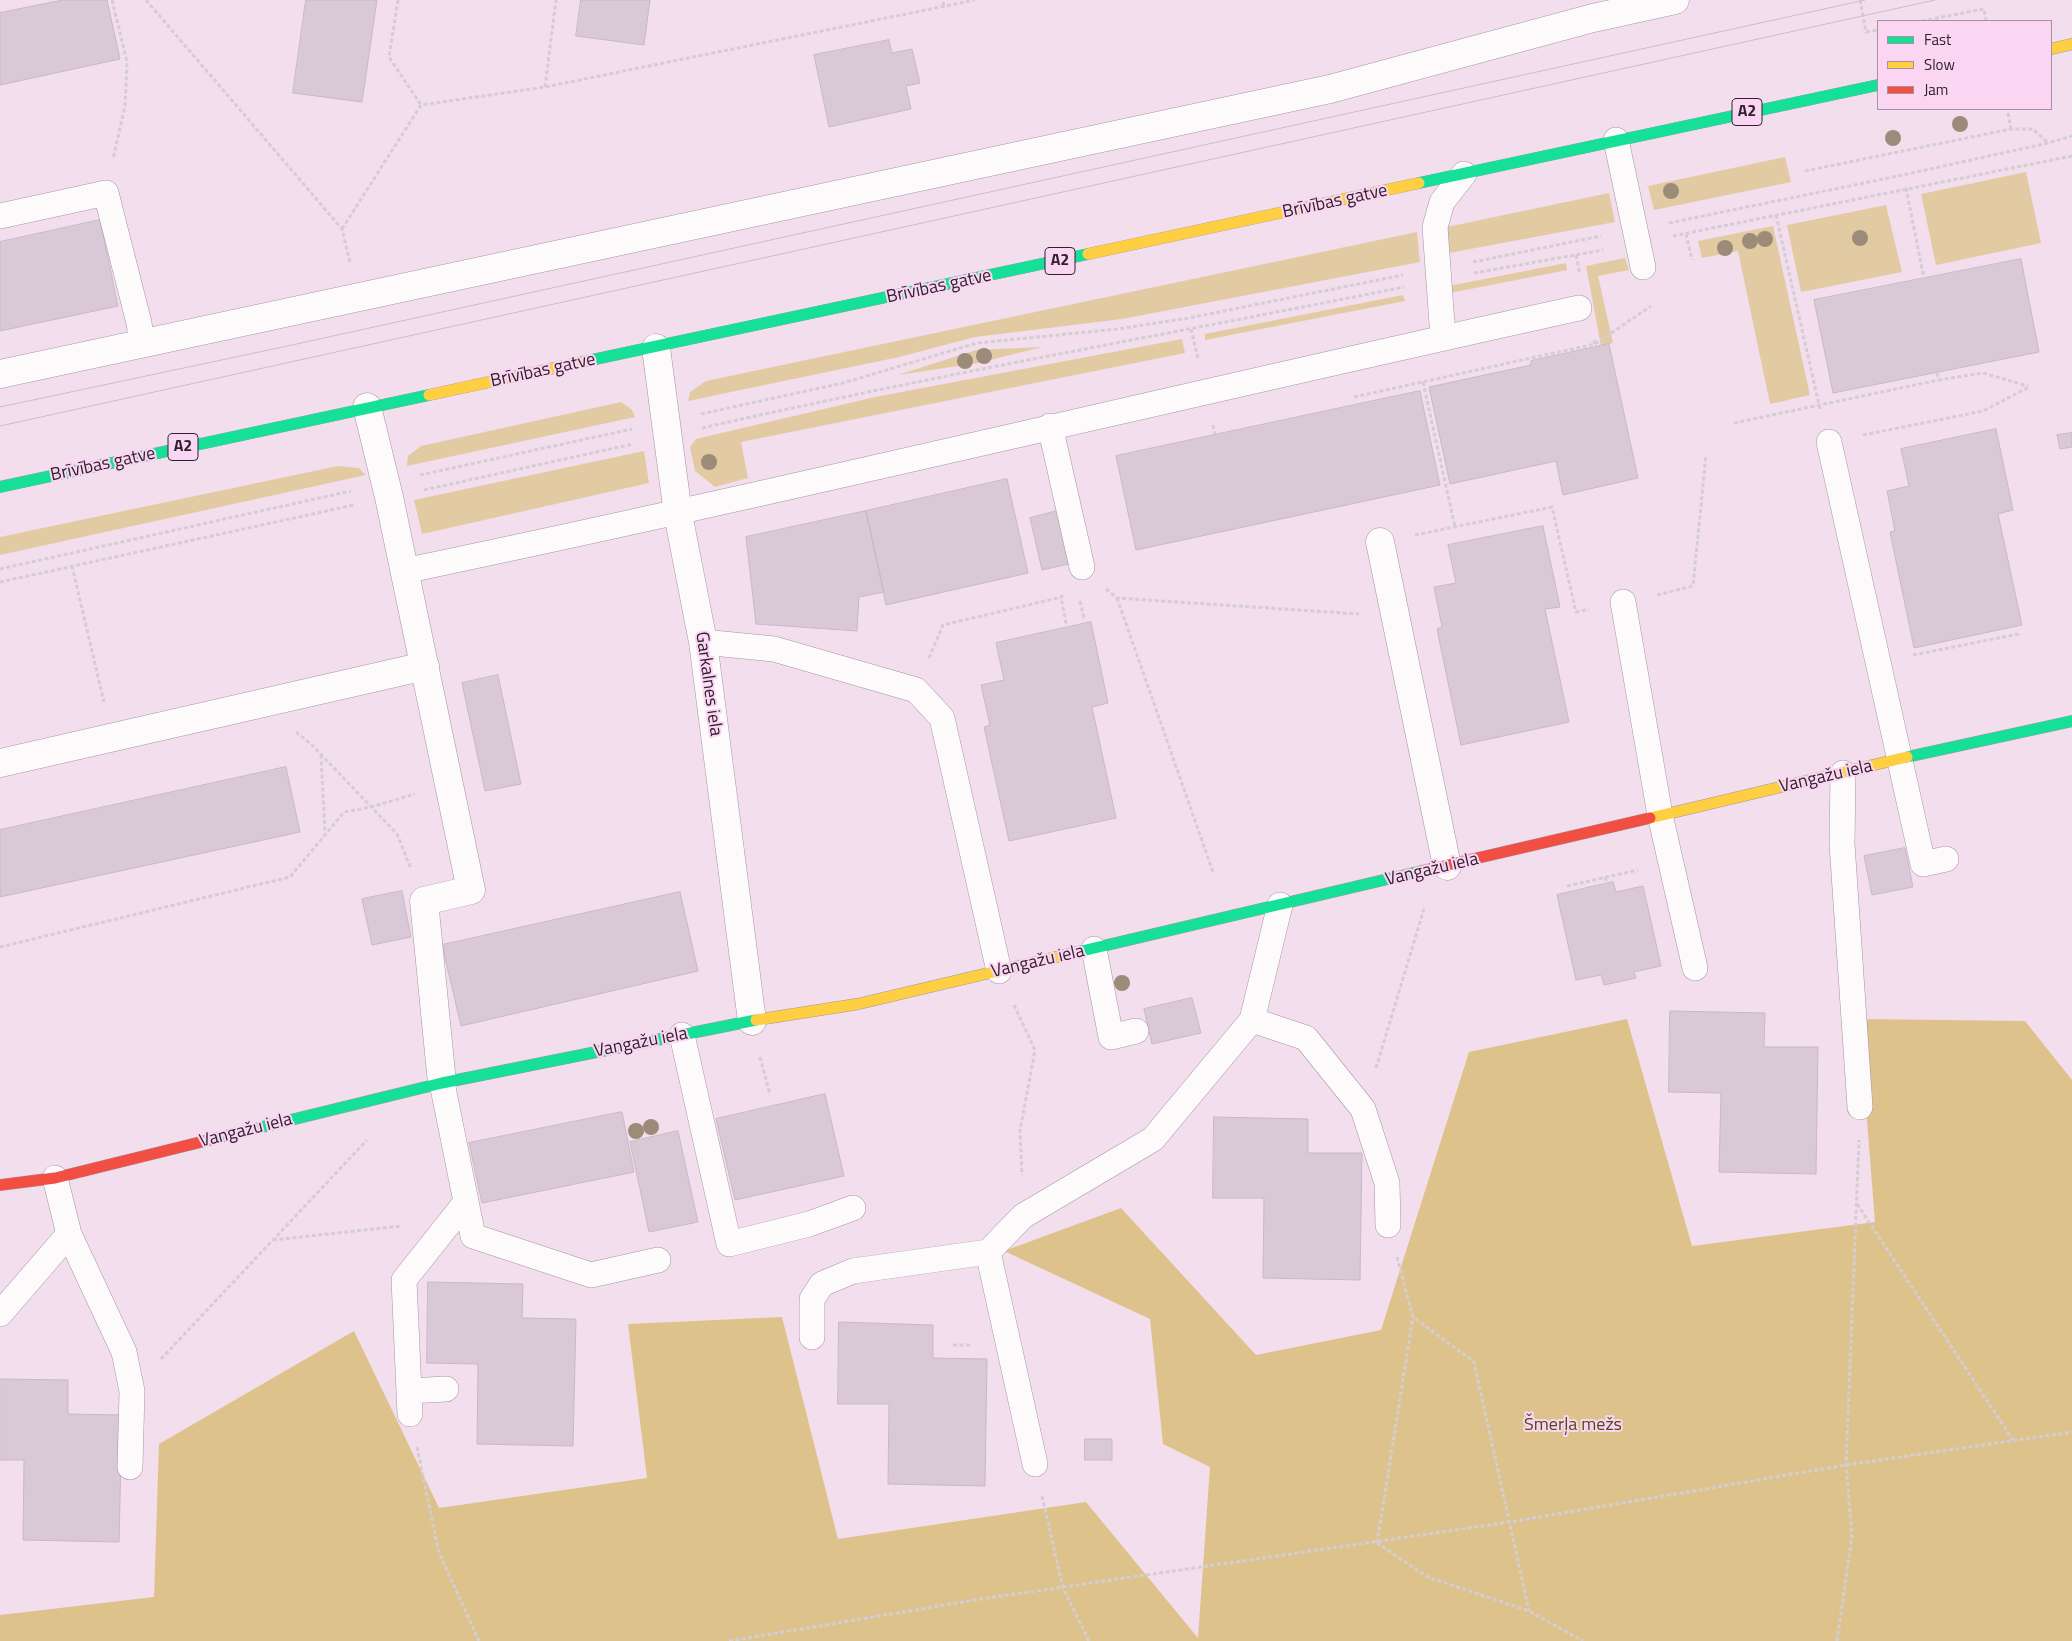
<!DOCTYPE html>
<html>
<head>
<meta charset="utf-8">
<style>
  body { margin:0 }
  #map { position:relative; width:2072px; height:1641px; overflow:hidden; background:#f3deee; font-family:"Titillium Web",sans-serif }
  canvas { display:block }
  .legend { position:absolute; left:1877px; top:20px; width:175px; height:90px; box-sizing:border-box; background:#fbd6f3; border:1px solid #a98ea4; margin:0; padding:6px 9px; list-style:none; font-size:15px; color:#2f222d }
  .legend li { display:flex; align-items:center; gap:10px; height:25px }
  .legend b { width:25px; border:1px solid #a98ea4 }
</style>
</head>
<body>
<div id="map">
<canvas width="2072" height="1641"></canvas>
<ul class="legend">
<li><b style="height:6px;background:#16e098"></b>Fast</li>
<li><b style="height:6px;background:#ffcf43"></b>Slow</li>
<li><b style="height:6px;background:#f24e42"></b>Jam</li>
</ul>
</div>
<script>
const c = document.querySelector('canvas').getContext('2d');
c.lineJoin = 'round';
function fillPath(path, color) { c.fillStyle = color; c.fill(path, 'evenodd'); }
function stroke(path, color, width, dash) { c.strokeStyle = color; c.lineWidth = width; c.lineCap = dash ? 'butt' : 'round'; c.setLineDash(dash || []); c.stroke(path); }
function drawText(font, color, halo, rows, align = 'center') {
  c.font = font + ' "Titillium Web",sans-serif'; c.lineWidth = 4; c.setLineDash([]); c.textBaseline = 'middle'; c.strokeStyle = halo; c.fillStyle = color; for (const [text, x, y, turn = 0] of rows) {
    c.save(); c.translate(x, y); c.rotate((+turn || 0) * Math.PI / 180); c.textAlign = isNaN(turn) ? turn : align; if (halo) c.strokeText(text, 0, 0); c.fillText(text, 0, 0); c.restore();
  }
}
fillPath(new Path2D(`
  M1785 157 1791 182 1654 210 1648 186Z
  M2026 172 2041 243 1936 265 1921 194Z
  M1609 193 1615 222 1449 253 1447 227Z
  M1886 205 1902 272 1801 292 1787 225Z
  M1773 226 1810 395 1770 404 1738 251 1702 258 1698 241Z
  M1417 232 1420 262 1122 319 975 337 899 357 688 401 690 392 706 381Z
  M1625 258 1629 270 1598 276 1613 343 1601 346 1586 266Z
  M1566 263 1567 270 1450 293 1449 286Z
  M1403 295 1405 301 1205 340V334Z
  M1182 339 1185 353 741 442 748 478 715 487 695 471 690 447 696 439 875 397Z
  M1042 347 978 363 898 375 976 350Z
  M621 402 632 410 635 417 407 466 408 456 421 446Z
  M644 451 649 483 422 534 414 500Z
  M338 466 359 468 366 475 0 555V537Z`), '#e2caa3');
fillPath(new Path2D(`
  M1627 1019 1692 1246 1875 1222 1859 1019 2025 1021 2072 1080V1641H0V1615L154 1597 159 1444 354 1331 439 1508 647 1478 628 1324 782 1317 838 1539 1086 1502 1198 1638 1210 1467 1163 1444 1150 1319 1004 1251 1121 1208 1256 1355 1381 1330 1469 1052Z`), '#dec28b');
const building = new Path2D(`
  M63 0H107L120 59 0 85V13Z
  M306 0H377L362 102 293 93Z
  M581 0H650L644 45 576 36Z
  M889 40 892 53 912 49 920 83 906 86 911 109 829 127 814 55Z
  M100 220 118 306 0 331V242Z
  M2021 259 2039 352 1833 393 1814 300Z
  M1609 344 1638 478 1563 495 1556 461 1450 484 1429 387 1531 365V361Z
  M1420 391 1440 485 1136 550 1116 456Z
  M1996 429 2013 510 1998 514 2022 625 1914 648 1890 532 1895 531 1887 491 1909 486 1901 449Z
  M2072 433V447L2060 449 2057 435Z
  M1007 479 1028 573 886 605 866 511Z
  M1061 510 1073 563 1042 570 1030 518Z
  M866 511 884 592 859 597 857 631 756 624 746 537Z
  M1543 526 1560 607 1545 609 1569 722 1461 745 1437 629 1442 627 1434 587 1456 583 1448 545Z
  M1091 622 1108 703 1092 707 1116 818 1009 841 984 727 990 725 981 685 1004 680 996 643Z
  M498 675 521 784 485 791 462 683Z
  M286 767 300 832 0 897V830Z
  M1905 848 1913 887 1872 895 1864 856Z
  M1613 882 1616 892 1643 886 1661 966 1634 972 1636 978 1604 985 1601 975 1576 980 1557 895Z
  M402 891 411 937 372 945 362 899Z
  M680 892 698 971 461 1026 442 945Z
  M1192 998 1201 1033 1152 1044 1144 1009Z
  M1670 1011 1765 1013 1764 1047H1818L1816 1174 1719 1172 1721 1093 1669 1092Z
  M825 1094 844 1176 735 1200 716 1119Z
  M622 1112 634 1172 482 1203 469 1143Z
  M1214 1117 1308 1119V1153H1362L1360 1280 1263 1278 1264 1198H1213Z
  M678 1131 698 1222 649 1232 630 1142Z
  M428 1282 523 1284 522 1318 576 1319 573 1446 477 1444 478 1364 427 1363Z
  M839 1322 933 1325V1358L987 1359 985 1486 888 1484 889 1404H838Z
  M0 1379 68 1380V1414L122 1415 119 1542 23 1540 24 1460H0Z
  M1085 1439H1112V1460H1085Z`);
fillPath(building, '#d9c8d5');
stroke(building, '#c8b8c5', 1);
const lane = new Path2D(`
  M1616 140 1643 267
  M0 216 106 193 139 323 142 344
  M1443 338 1435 227 1442 202 1464 174
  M1050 426 1082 567
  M1829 442 1923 864 1946 859
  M404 571C797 489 1187 394 1579 308
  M1623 602 1660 815 1695 968
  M703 642 774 649 916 690 942 718 999 971
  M1843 773 1842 844 1860 1107
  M1094 949 1111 1037 1136 1031
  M1252 1020 1306 1038 1363 1109 1387 1183 1388 1225
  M682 1035 729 1244 809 1224 853 1208
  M442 1083 473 1236 591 1275 658 1260
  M55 1178 69 1234 124 1352 132 1391 130 1467
  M988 1252 1035 1464
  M0 1314 69 1234
  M812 1337V1299L822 1284 853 1271 988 1252 1023 1216 1153 1139 1252 1020 1280 905
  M409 1391 446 1389
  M410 1414 404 1280 466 1202`);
const street = new Path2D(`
  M656 348 678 514 703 642 752 1021
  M0 374 1330 89 1593 18 1675 0
  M367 407 389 497 471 890 424 901 442 1083
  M1380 542 1447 866
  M0 763 425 666`);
const fast = new Path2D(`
  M1419 183 1878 85
  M582 362 1088 254
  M0 487 429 395
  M1907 757 2072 721
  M1069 954 1422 871
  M213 1139 442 1083 756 1020`);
const slow = new Path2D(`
  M2051 49 2072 44
  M1088 254 1419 183
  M429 395 582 362
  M1650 818 1907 757
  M756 1020 858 1004 1069 954`);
const jam = new Path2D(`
  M1422 871 1650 818
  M0 1185 55 1178 213 1139`);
stroke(lane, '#a595a2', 26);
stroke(street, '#a595a2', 29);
stroke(fast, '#a595a2', 12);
stroke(slow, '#a595a2', 12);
stroke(jam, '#a595a2', 12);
stroke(new Path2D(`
  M112 0 127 62 125 106 113 159
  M146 0 342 229 350 262
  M398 0 389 57 421 105
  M1860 0 1866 32 1878 30
  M943 6 944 0
  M1922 21 1984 9 1986 20
  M545 87 556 0
  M2008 113 2011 129
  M1805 171 2011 129H2033L2048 143
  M1906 188 1924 279
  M1776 215 1820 409
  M1669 223 1903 175 2048 143 2072 136
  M342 229 421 105 545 87 975 0
  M1686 234 1692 260
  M1673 236 2072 156
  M1576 255 1580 274
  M1473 262 1601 236
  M1474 273 1603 250
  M1191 329 1198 358
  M1595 344 1651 306
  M1937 373 1939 380 1983 373 2028 386
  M1423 382 1455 527
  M1354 397 1595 344 1594 339
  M701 414 843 383 977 343 1117 329 1189 318 1403 275
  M1734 423 1939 380
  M1213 425 1215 434
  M702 428C935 375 1170 334 1404 287
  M1863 435 1983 411 2029 387
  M420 475 632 429
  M424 490 633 444
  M1415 535 1552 507 1576 612 1589 609
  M72 566 104 702
  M0 569 351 491
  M0 582 354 505
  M1106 589 1117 598 1359 614
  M1063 595 1061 597 1067 628
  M1657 595 1693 586 1706 455
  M1117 598 1213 872
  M1080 601 1084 618
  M1913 655 2019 634
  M929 658 943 625 1062 597
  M296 732 312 745 397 834 411 869
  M321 755 325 834
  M1605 877 1607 885
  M1567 886 1638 870
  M0 947 290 877 344 812 371 807 415 794
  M1014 1005 1035 1050 1020 1131 1022 1175
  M760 1057 770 1095
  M1376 1068 1424 909
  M1857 1204 2013 1440
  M273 1240 401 1226
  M1397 1257 1413 1317 1474 1362 1529 1611
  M953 1345H972
  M161 1359 367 1140
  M417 1447 439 1553 479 1641
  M1042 1496 1063 1588 1089 1641
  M1377 1543 1428 1577 1529 1611 1583 1641
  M1377 1543 1413 1317
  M729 1641 974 1600 1510 1522 1846 1465 2072 1432
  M1837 1641 1852 1536 1846 1465 1859 1140`), '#d4cdd2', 3, [4, 2.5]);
stroke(lane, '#fdfafc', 25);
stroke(street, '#fdfafc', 28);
stroke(fast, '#16e098', 11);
stroke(slow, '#ffcf43', 11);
stroke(jam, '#f24e42', 11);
stroke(new Path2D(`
  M0 407 292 345 1865 0
  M0 426 1935 0`), '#c6c1c5', 1);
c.fillStyle = '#9c8b79';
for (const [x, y] of [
  [1960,124],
  [1893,138],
  [1671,191],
  [1860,238],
  [1765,239],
  [1750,241],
  [1725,248],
  [984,356],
  [965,361],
  [709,462],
  [1122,983],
  [651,1127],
  [636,1131]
]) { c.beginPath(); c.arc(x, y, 8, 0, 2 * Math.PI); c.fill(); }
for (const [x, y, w] of [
  [1747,112,30],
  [1060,261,30],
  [183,447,30]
]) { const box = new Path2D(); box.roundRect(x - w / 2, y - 13.5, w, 27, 4); c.fillStyle = '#fbd6f3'; c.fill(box); stroke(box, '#2f222d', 1); }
drawText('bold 16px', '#2f222d', null, [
  ["A2",1747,112],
  ["A2",1060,261],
  ["A2",183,447]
]);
drawText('18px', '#2f222d', '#fbd6f3', [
  ["Brīvības gatve",1335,202,-12],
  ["Brīvības gatve",939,287,-12],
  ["Brīvības gatve",543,371,-12],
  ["Brīvības gatve",103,465,-12],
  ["Garkalnes iela",708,684,82],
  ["Vangažu iela",1826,777,-13],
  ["Vangažu iela",1432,870,-13],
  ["Vangažu iela",1038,962,-13],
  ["Vangažu iela",641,1043,-11],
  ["Vangažu iela",246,1131,-14]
]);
drawText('18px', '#544719', '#fbd6f3', [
  ["Šmerļa mežs",1573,1426]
]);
</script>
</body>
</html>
